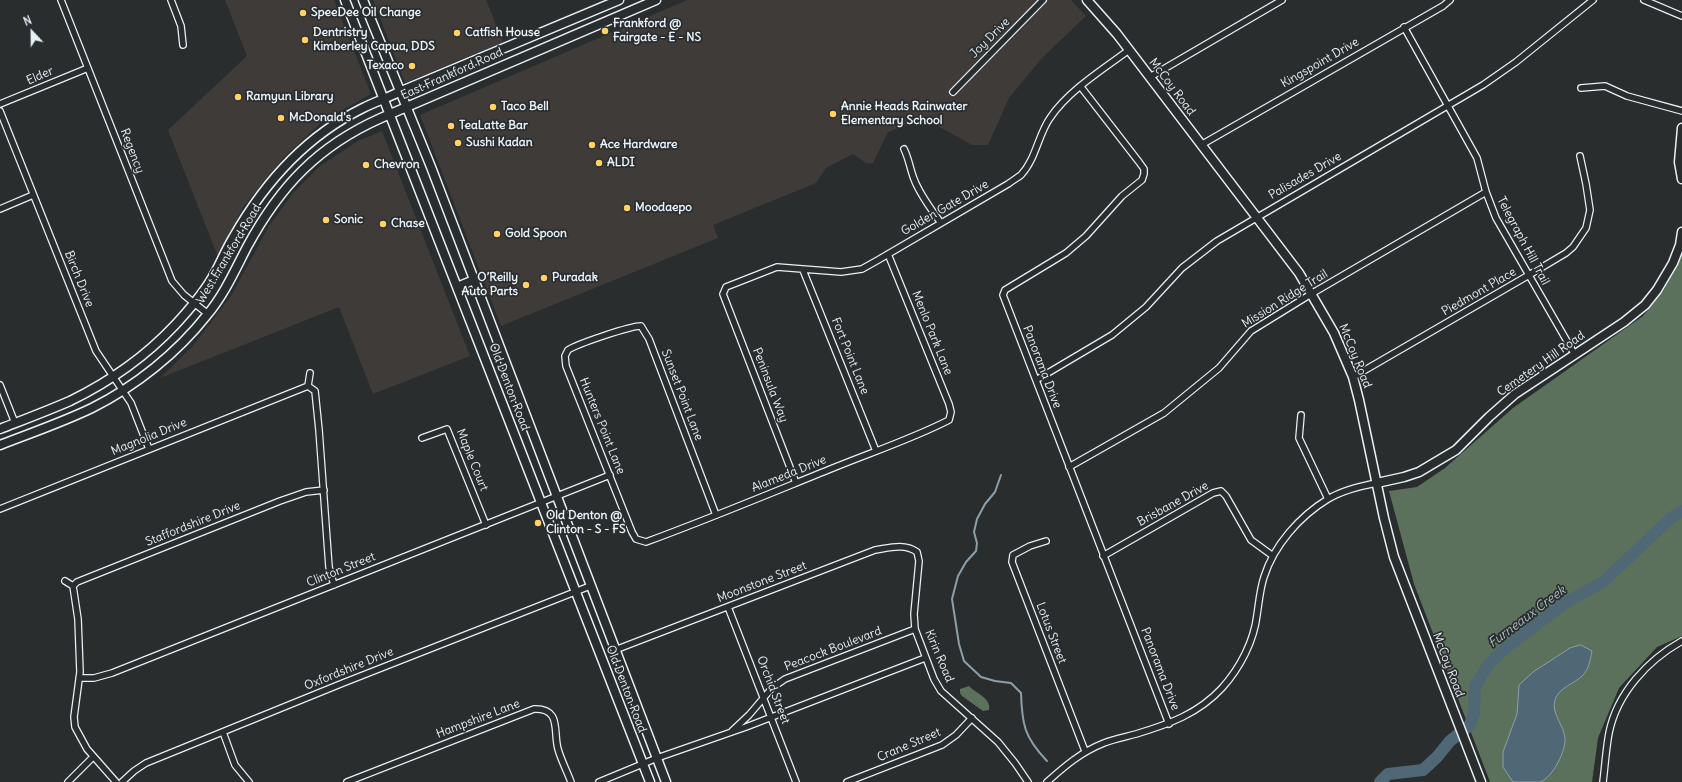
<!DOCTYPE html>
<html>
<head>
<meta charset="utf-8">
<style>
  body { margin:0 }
  #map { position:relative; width:1682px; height:782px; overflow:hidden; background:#2a2d2e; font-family:Delius,sans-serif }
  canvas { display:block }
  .north { position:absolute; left:12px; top:12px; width:40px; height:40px; -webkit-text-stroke:3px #2a2d2e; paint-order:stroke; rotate:338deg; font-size:11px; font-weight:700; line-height:16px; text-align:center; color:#e8f1f8 }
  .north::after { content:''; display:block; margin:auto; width:14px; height:18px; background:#e8f1f8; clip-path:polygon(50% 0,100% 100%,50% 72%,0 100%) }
</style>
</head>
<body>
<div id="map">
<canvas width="1682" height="782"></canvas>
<div class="north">N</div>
</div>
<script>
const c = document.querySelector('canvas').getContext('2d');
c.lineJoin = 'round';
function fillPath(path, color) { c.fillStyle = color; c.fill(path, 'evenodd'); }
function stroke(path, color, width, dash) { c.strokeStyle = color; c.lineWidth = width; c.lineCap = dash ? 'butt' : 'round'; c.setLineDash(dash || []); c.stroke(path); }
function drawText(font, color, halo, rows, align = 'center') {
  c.font = font + ' Delius,sans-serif'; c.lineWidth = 3.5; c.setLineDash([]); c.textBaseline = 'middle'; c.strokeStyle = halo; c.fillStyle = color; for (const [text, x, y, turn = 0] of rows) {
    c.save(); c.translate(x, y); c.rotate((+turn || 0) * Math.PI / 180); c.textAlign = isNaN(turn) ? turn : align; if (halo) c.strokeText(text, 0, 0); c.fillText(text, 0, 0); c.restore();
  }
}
fillPath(new Path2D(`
  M225 0H334L371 94 323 121 284 157 243 207 218 257 168 130 247 56Z
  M373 0H486L503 42 405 83Z
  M687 0H1071L1086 16 1042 58 1009 98 988 145H972L925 119 888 132 873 163H866L853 154 826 168 816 183 713 225 718 238 501 326 420 115Z
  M382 131 470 356 373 394 339 307 160 378 192 347 231 296 269 226 293 193 320 166 358 141Z`), '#3e3b39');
fillPath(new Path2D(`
  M1682 251V636L1657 647 1619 688 1598 738 1592 782H1490L1414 584 1389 491 1417 487 1445 468 1513 408 1643 316 1663 291 1678 265Z
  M969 686C975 693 992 698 989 710L983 711 962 696 960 693V689Z`), '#5c715c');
const water = new Path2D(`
  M1581 645 1592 651C1590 660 1589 670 1582 676 1574 684 1558 688 1555 700 1551 714 1564 725 1565 738 1566 751 1553 777 1540 782 1533 782 1520 782 1513 782L1503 767V752L1517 714 1519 685 1533 672 1570 648Z`);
fillPath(water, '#506875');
stroke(water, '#8d9fa9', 1);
stroke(new Path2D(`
  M1001 475 995 492 985 504 977 519 974 532 977 543 976 551 966 562 958 576 952 599 959 644 964 661 981 677 995 681 1011 683 1021 693C1022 724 1024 737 1047 761`), '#8d9fa9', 2);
stroke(new Path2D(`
  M1380 782 1388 774 1423 770 1437 757 1450 741 1470 725 1474 713 1475 686 1488 665 1508 646 1565 603 1603 582 1671 518 1682 511`), '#506875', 12);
const street = new Path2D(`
  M61 0 172 281 184 295 208 314
  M171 0 181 26 183 45
  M1644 0 1682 16
  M1404 27 1477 158 1486 192 1496 218 1575 355
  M1150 77 1282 0
  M1081 87 1139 162 1144 169V174L1142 180 1122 196 1086 236 1066 253 1005 290 1003 295 1169 724
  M1581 88 1605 86 1627 96 1682 111
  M953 92 1043 0
  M0 104 88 68
  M0 111 96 351 131 403 149 449
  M1201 145 1443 6 1450 0
  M904 149C909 159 910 169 914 179 920 195 931 209 941 223
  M0 209 33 195
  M803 270 876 451
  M1353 377 1529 275 1566 253 1573 247 1586 228 1590 210 1586 184 1580 156
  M1036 380 1112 335 1146 307 1182 268 1217 241 1483 85 1516 62 1593 0
  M0 385 15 423
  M308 386 310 373
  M1301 415 1299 438 1328 499
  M422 438 447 429 486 525
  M1069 467 1164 413 1219 368 1251 331 1311 294 1486 192
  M796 483 723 294 726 287 777 267 841 272 862 269 878 260 1008 184C1012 181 1017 178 1021 175 1036 159 1038 135 1050 118 1068 91 1103 69 1129 50
  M0 509 308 386 315 391 319 430 329 567 334 585
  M716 515 649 339 641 326C630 326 577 344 568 350 567 352 566 354 565 356L566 366 632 532 636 539 646 542C709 519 771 493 833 468 872 452 912 439 949 420L951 412 949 404 888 254
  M1046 541 1030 546 1013 555 1012 562 1085 751
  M1103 556 1213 493 1221 491 1226 496 1251 540 1273 556
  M65 581 73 586
  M728 607 796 782
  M615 650 875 550C889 548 904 543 917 552L919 561 914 614 915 629 934 679 941 691 998 742 1015 763 1028 782
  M79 678H94L112 673 610 475
  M732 731 749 715 772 688 785 679 915 629
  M223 732 235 765 249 782
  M68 782 93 757
  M116 782 87 749 75 727 74 717 80 672 78 619 73 586 77 582 280 501 306 492 324 490
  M122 782 134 771 146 763 343 683 590 586
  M347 782 534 709C562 708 553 732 558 749 561 760 567 771 571 782
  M599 782 657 758 746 727 925 658
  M847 782 942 745 956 735 972 718
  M1047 782C1065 766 1081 752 1104 743 1114 739 1125 737 1136 734 1169 724 1198 714 1222 688 1240 668 1254 641 1257 615 1259 602 1260 589 1264 577 1274 545 1300 516 1328 499 1343 490 1360 486 1377 483
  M1603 782C1605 766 1606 749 1609 733 1617 693 1648 660 1682 641`);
const secondary = new Path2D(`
  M345 0 650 782
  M363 0 431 167 666 782
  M1087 0 1117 34 1299 273 1334 333 1353 377 1359 400 1384 518 1394 557 1481 782
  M1682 128 1679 162 1682 179
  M457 287 474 280
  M0 429C23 420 47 411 70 401 109 382 145 357 175 325 188 311 202 295 212 278 220 265 225 251 233 238 264 183 306 136 363 108 375 102 387 98 399 92L619 0
  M0 445C31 433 63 422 92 408 136 386 177 353 207 315 224 295 235 270 247 247 280 186 318 146 381 118L656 0
  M1377 483 1404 477 1419 472 1456 450 1489 417 1515 394 1624 322 1645 305 1657 290 1673 263 1680 245 1682 232`);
stroke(street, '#e8f1f8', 8);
stroke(secondary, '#e8f1f8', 11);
stroke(street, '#2a2d2e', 5.5);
stroke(secondary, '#2a2d2e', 8);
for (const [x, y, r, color] of [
  [303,13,4,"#ffd166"],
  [605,31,4,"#ffd166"],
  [457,33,4,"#ffd166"],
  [305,40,4,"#ffd166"],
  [412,66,4,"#ffd166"],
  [238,97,4,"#ffd166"],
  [493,107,4,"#ffd166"],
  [833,114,4,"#ffd166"],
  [281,118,4,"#ffd166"],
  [451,126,4,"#ffd166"],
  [458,143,4,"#ffd166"],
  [592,145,4,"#ffd166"],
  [599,163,4,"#ffd166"],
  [366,165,4,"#ffd166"],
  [627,208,4,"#ffd166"],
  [326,220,4,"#ffd166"],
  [383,224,4,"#ffd166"],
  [497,234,4,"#ffd166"],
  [544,278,4,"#ffd166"],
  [526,285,4,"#ffd166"],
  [538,523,4,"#ffd166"]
]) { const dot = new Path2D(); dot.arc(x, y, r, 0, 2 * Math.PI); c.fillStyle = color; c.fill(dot); stroke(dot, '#2a2d2e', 1.5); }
drawText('bold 12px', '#e8f1f8', '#2a2d2e', [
  ["SpeeDee Oil Change",311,13],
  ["Frankford @",613,24],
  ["Fairgate - E - NS",613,38],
  ["Dentristry",313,33],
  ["Kimberley Capua, DDS",313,47],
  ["Catfish House",465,33],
  ["Texaco",404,66,"right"],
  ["Ramyun Library",246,97],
  ["Taco Bell",501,107],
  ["Annie Heads Rainwater",841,107],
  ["Elementary School",841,121],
  ["McDonald's",289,118],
  ["TeaLatte Bar",459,126],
  ["Sushi Kadan",466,143],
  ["Ace Hardware",600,145],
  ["ALDI",607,163],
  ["Chevron",374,165],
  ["Moodaepo",635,208],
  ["Sonic",334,220],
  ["Chase",391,224],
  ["Gold Spoon",505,234],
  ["O’Reilly",518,278,"right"],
  ["Auto Parts",518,292,"right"],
  ["Puradak",552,278],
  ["Old Denton @",546,516],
  ["Clinton - S - FS",546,530]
], 'left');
drawText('12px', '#e8f1f8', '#2a2d2e', [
  ["Joy Drive",990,38,-45],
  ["Kingspoint Drive",1320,63,-30],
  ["East Frankford Road",452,74,-24],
  ["Elder",40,76,-23],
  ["McCoy Road",1172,87,53],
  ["Regency",132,151,69],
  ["Palisades Drive",1305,176,-30],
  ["Golden Gate Drive",945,208,-30],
  ["Telegraph Hill Trail",1523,241,62],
  ["West Frankford Road",229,254,-59],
  ["Birch Drive",79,279,68],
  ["Piedmont Place",1479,292,-30],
  ["Mission Ridge Trail",1285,299,-32],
  ["Menlo Park Lane",932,333,68],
  ["Fort Point Lane",850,356,68],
  ["McCoy Road",1355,356,68],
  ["Cemetery Hill Road",1541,364,-35],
  ["Panorama Drive",1042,367,69],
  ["Peninsula Way",770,385,69],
  ["Old Denton Road",509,387,69],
  ["Sunset Point Lane",682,395,69],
  ["Hunters Point Lane",602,426,68],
  ["Magnolia Drive",149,437,-22],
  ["Maple Court",472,460,68],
  ["Alameda Drive",789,474,-22],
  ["Brisbane Drive",1173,504,-29],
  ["Staffordshire Drive",193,524,-22],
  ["Clinton Street",341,570,-22],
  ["Moonstone Street",762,582,-21],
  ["Lotus Street",1051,633,69],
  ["Peacock Boulevard",833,649,-21],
  ["Kirin Road",939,656,67],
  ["McCoy Road",1448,665,69],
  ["Oxfordshire Drive",349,669,-22],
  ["Panorama Drive",1160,669,69],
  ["Old Denton Road",626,689,69],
  ["Orchid Street",773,690,69],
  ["Hampshire Lane",478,719,-21],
  ["Crane Street",909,745,-23]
]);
drawText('italic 13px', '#abbac4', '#2a2d2e', [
  ["Furneaux Creek",1527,617,-37]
]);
</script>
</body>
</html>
